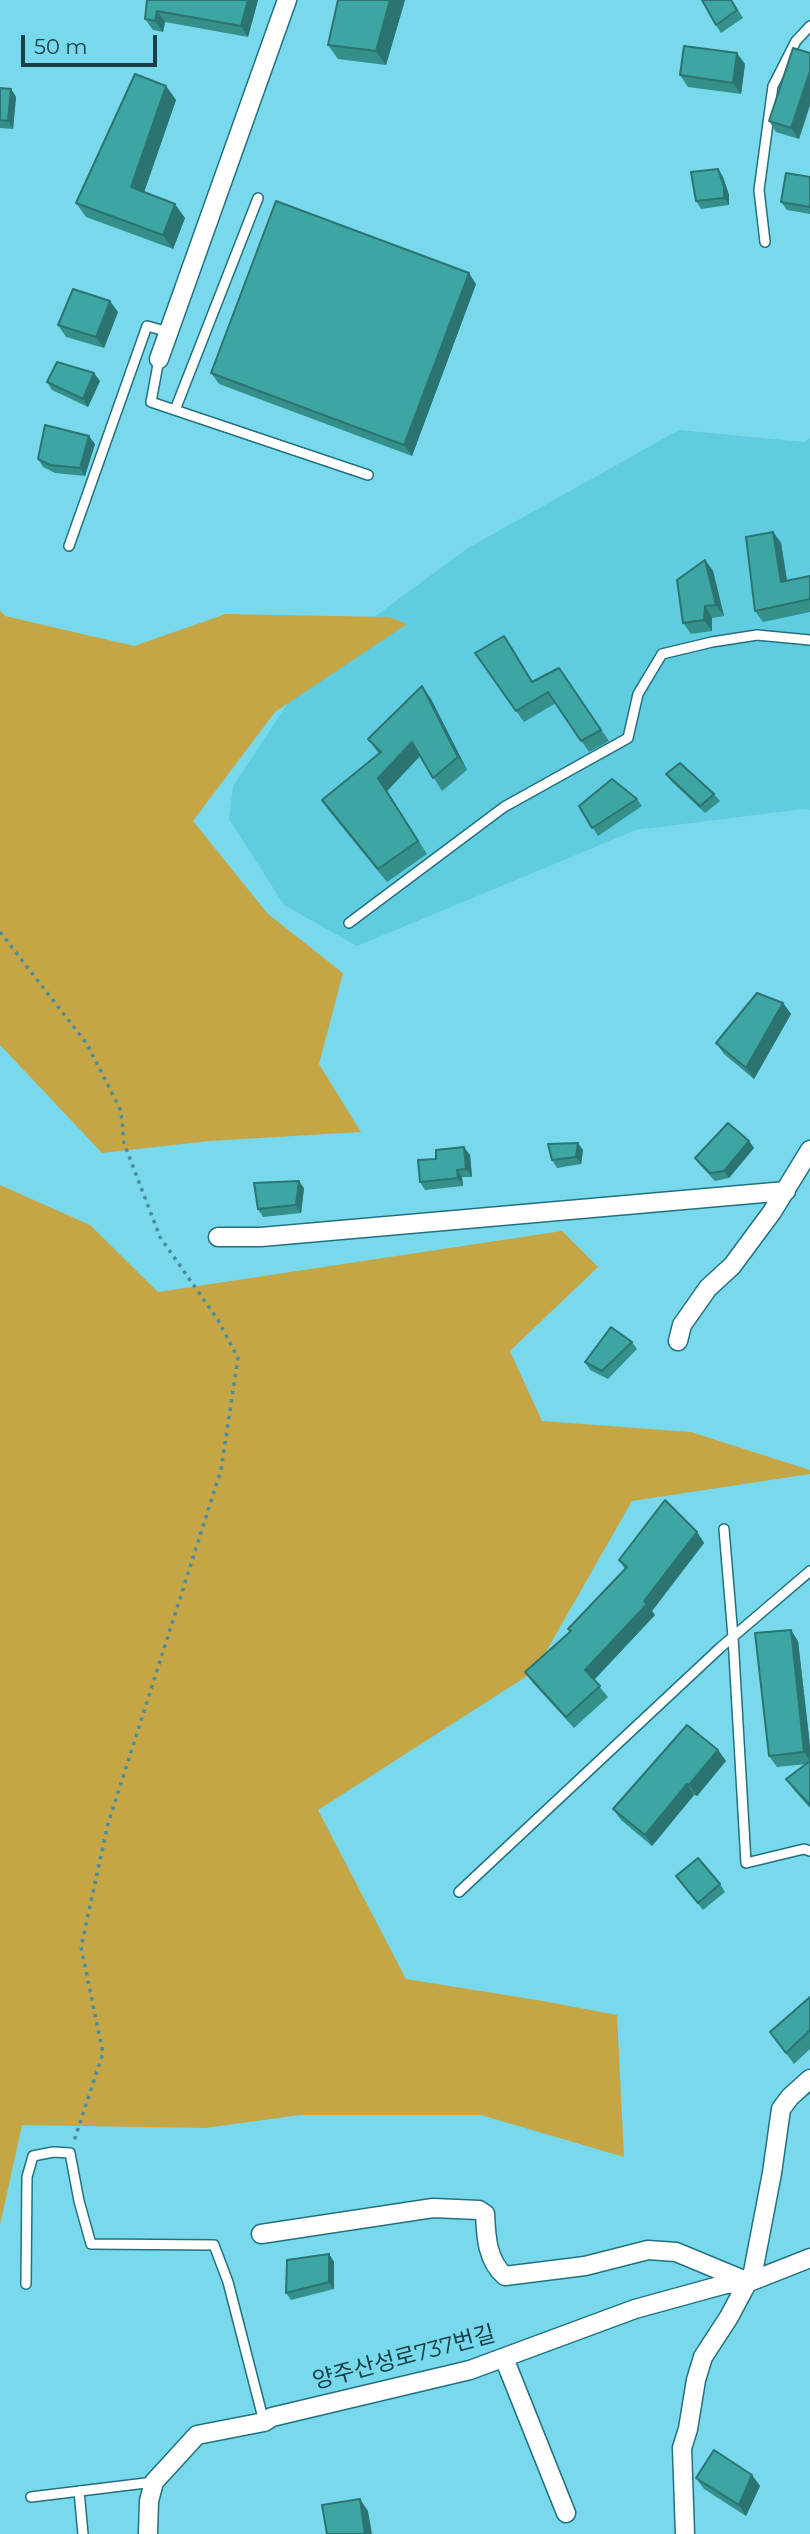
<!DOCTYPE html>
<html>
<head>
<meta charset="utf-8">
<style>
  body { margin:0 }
  #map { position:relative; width:810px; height:2534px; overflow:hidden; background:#78d9ec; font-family:Montserrat,sans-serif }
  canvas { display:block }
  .scale { position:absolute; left:21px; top:35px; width:136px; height:32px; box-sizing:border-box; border:4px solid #174048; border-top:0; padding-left:9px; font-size:21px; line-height:24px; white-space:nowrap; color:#174048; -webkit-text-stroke:5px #78d9ec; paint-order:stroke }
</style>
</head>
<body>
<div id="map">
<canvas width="810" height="2534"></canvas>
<div class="scale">50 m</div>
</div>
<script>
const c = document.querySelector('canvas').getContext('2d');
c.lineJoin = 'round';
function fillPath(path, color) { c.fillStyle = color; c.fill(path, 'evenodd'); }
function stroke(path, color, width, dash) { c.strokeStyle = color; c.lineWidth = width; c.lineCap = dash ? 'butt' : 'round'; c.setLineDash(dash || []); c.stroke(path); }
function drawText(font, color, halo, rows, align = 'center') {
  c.font = font + ' Montserrat,"Noto Sans KR",sans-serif'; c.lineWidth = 6; c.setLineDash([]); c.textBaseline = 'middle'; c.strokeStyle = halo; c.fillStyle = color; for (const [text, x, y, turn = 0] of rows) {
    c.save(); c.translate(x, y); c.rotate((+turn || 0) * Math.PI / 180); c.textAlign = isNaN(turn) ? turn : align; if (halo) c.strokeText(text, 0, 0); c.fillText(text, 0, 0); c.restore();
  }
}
fillPath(new Path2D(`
  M679 430 805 442 810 438V810L803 809 636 830 357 946 284 905 229 819 233 786 317 659 468 548Z`), '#60cce0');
fillPath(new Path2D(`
  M0 610 5 616 134 646 226 614 389 617 407 624 275 712 193 821 268 914 343 973 319 1064 361 1132 209 1141 102 1153 0 1045Z
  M0 1185 90 1225 158 1292 562 1231 598 1267 510 1351 542 1421 691 1432 810 1470V1474L632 1501 535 1671 318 1810 406 1979 543 2001 617 2015 624 2157 481 2115H300L205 2128 22 2125 0 2225Z`), '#c5a647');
const lane = new Path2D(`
  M765 242 759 190 773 86 796 41 810 26
  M159 359 151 402 368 475
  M175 410 258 198
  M69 546 147 326 169 332
  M349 923 504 807 628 738 638 694 662 654 712 642 757 635 810 640
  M724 1529 733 1637 746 1863 804 1849 810 1851
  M459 1892 721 1647 810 1571
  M26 2284 27 2177 33 2156 53 2152 70 2153 79 2201 91 2244 214 2245 228 2282 264 2422
  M79 2491 83 2534
  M31 2497 154 2482`);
const street = new Path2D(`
  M159 359 287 0
  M218 1237H261L786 1191
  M678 1341 682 1325 708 1288 732 1266 772 1212 810 1150
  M261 2234 433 2208 479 2210 485 2214C486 2236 487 2261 505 2276L585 2266 648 2250 676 2252 746 2281
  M504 2358 566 2513
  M148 2534 149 2501 154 2482 197 2435 264 2422 272 2417 470 2370 635 2309 726 2284 749 2282 810 2258
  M685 2534 682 2448 688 2429 696 2380 703 2357 729 2317 753 2272 772 2173 781 2109 790 2097 810 2079`);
stroke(lane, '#23717e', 12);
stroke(street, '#23717e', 21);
stroke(new Path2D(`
  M0 932 87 1044 121 1111 124 1143 160 1237 218 1320 238 1358 221 1470 108 1824 81 1947 103 2053 74 2141`), '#498e9c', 3.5, [3.5, 5]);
stroke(lane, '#fff', 9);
stroke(street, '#fff', 18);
fillPath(new Path2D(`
  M147 0H258L248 37 165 22 163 32 153 30 145 19Z
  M405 0 386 65 338 59 328 45Z
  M732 0 743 18 721 33 716 25Z
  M810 53V105L799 139 776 132 769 121Z
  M745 64 741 94 688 87 680 75Z
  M166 86 176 100 144 192 185 218 173 249 86 217 76 203Z
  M0 88 11 89 16 97 13 129 0 128Z
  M718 169 723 177 729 195V205L701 209 696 201Z
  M810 177V214L787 210 781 202Z
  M476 284 412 456 219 384 211 373Z
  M118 312 104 348 66 337 58 325Z
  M100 381 88 407 52 390 47 382Z
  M95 444 85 476 55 473 43 467 38 459Z
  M773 532 781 543 787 581 810 576V612L763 622 755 611Z
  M705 560 713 571 724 616 712 618V631L691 634 683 623Z
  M512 647 533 682 567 679 609 741 589 752 556 703 524 722 475 653Z
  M422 686 431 699 467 770 442 791 420 756 387 791 427 854 387 882 331 813 322 800 379 754 368 739Z
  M666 774 714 794 720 801 705 813 671 781Z
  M637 799 642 806 598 836 579 806Z
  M783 1003 791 1014 754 1079 724 1054 716 1043Z
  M749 1141 754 1148 729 1178 715 1181 700 1165 695 1158Z
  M583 1150 581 1164 557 1168 552 1160Z
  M470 1155 472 1177H462L463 1186 425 1190 420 1182Z
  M304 1188 301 1213 263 1217 258 1209Z
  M632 1342 637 1349 608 1379 590 1370 585 1362Z
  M697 1532 704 1543 652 1611 655 1615 594 1680 608 1697 574 1728 533 1683 525 1672 570 1632 568 1629 625 1569 619 1560Z
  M798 1641 810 1746V1808L794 1790 786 1779 807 1764 777 1767 769 1756Z
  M718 1750 726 1761 697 1796 694 1795 652 1846 621 1820 613 1809Z
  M676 1876 720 1884 725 1892 703 1910Z
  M810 1997V2049L794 2064 770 2032Z
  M329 2254 334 2262V2289L291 2300 286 2293Z
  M752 2475 760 2486 746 2516 704 2489 696 2478Z`), '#358f8b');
fillPath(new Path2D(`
  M248 0H258L248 37 241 26Z
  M390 0H405L386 65 376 51Z
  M157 11 165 22 163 32 155 21Z
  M737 53 745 64 741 94 733 83Z
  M810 71V105L799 139 791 128Z
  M166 86 176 100 141 201 131 187Z
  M11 89 16 97 13 129 8 121Z
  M718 169 723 177 729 195V205L724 198Z
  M175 204 185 218 173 249 163 235Z
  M469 273 476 284 412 456 404 445Z
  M110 301 118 312 104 348 96 337Z
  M94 373 100 381 88 407 83 399Z
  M89 436 95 444 85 476 80 468Z
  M773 532 781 543 789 593 781 582Z
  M705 560 713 571 724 616 716 605Z
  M705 606 712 618V631L704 620Z
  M422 686 431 699 467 770 458 757Z
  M412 742 421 755 387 791 427 854 378 778Z
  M783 1003 791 1014 754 1079 746 1068Z
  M749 1141 754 1148 729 1178 724 1171Z
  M578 1143 583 1150 581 1164 576 1157Z
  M464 1147 470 1155 472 1177 466 1169Z
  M457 1170 462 1177 463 1186 458 1178Z
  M299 1181 304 1188 301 1213 296 1205Z
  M697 1532 704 1543 652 1611 655 1615 593 1681 585 1670 644 1601Z
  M791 1630 798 1641 810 1746V1761L804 1752Z
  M718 1750 726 1761 697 1796 689 1785Z
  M687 1784 694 1795 652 1846 645 1835Z
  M329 2254 334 2262V2289L329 2282Z
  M752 2475 760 2486 746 2516 739 2505Z
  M360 2499 368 2511 372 2534H365Z`), '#2b7471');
const building = new Path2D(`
  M147 0H248L241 26 157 11 155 21 145 19Z
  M338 0H390L376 51 328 45Z
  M702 0H731L737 10 716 25Z
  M684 46 737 53 733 83 680 75Z
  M793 48 810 53V71L791 128 769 121Z
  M135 74 166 86 131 187 175 204 163 235 76 203Z
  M0 88 11 89 8 121 0 120Z
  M718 169 724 187V198L696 201 691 172Z
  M786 173 810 177V207L781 202Z
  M276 201 469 273 404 445 211 373Z
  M73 289 110 301 96 337 58 325Z
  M57 362 94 373 83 399 47 382Z
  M45 425 89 436 80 468 50 465 38 459Z
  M773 532 781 582 810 576V599L755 611 746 537Z
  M705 560 716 605 705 606 704 620 683 623 677 580Z
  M504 636 532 682 559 668 601 730 581 741 548 692 516 711 475 653Z
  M422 686 458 757 433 778 412 742 378 778 418 841 378 869 322 800 381 752 368 739Z
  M680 763 714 794 700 806 666 774Z
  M612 779 637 799 592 828 579 806Z
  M757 993 783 1003 746 1068 716 1043Z
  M728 1123 749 1141 724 1171 710 1173 695 1158Z
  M578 1143 576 1157 552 1160 548 1144Z
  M464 1147 466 1169 457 1170 458 1178 420 1182 418 1160 436 1159V1150Z
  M299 1181 296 1205 258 1209 254 1183Z
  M611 1327 632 1342 602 1371 585 1362Z
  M665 1500 697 1532 644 1601 647 1604 585 1670 600 1686 566 1717 525 1672 571 1631 568 1629 627 1567 619 1560Z
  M791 1630 804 1752 769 1756 755 1633Z
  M687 1725 718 1750 689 1785 687 1784 645 1835 613 1809Z
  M810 1761V1805L786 1779Z
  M698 1858 720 1884 698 1903 676 1876Z
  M810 1997V2030L786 2053 770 2032Z
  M329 2254V2282L286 2293 287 2260Z
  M714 2450 752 2475 739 2505 696 2478Z
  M360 2499 365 2534H327L322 2505Z`);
fillPath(building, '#3ea6a2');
stroke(building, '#2b7471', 2);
drawText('23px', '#174048', '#78d9ec', [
  ["양주산성로737번길",404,2358,-15]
]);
</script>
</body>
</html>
